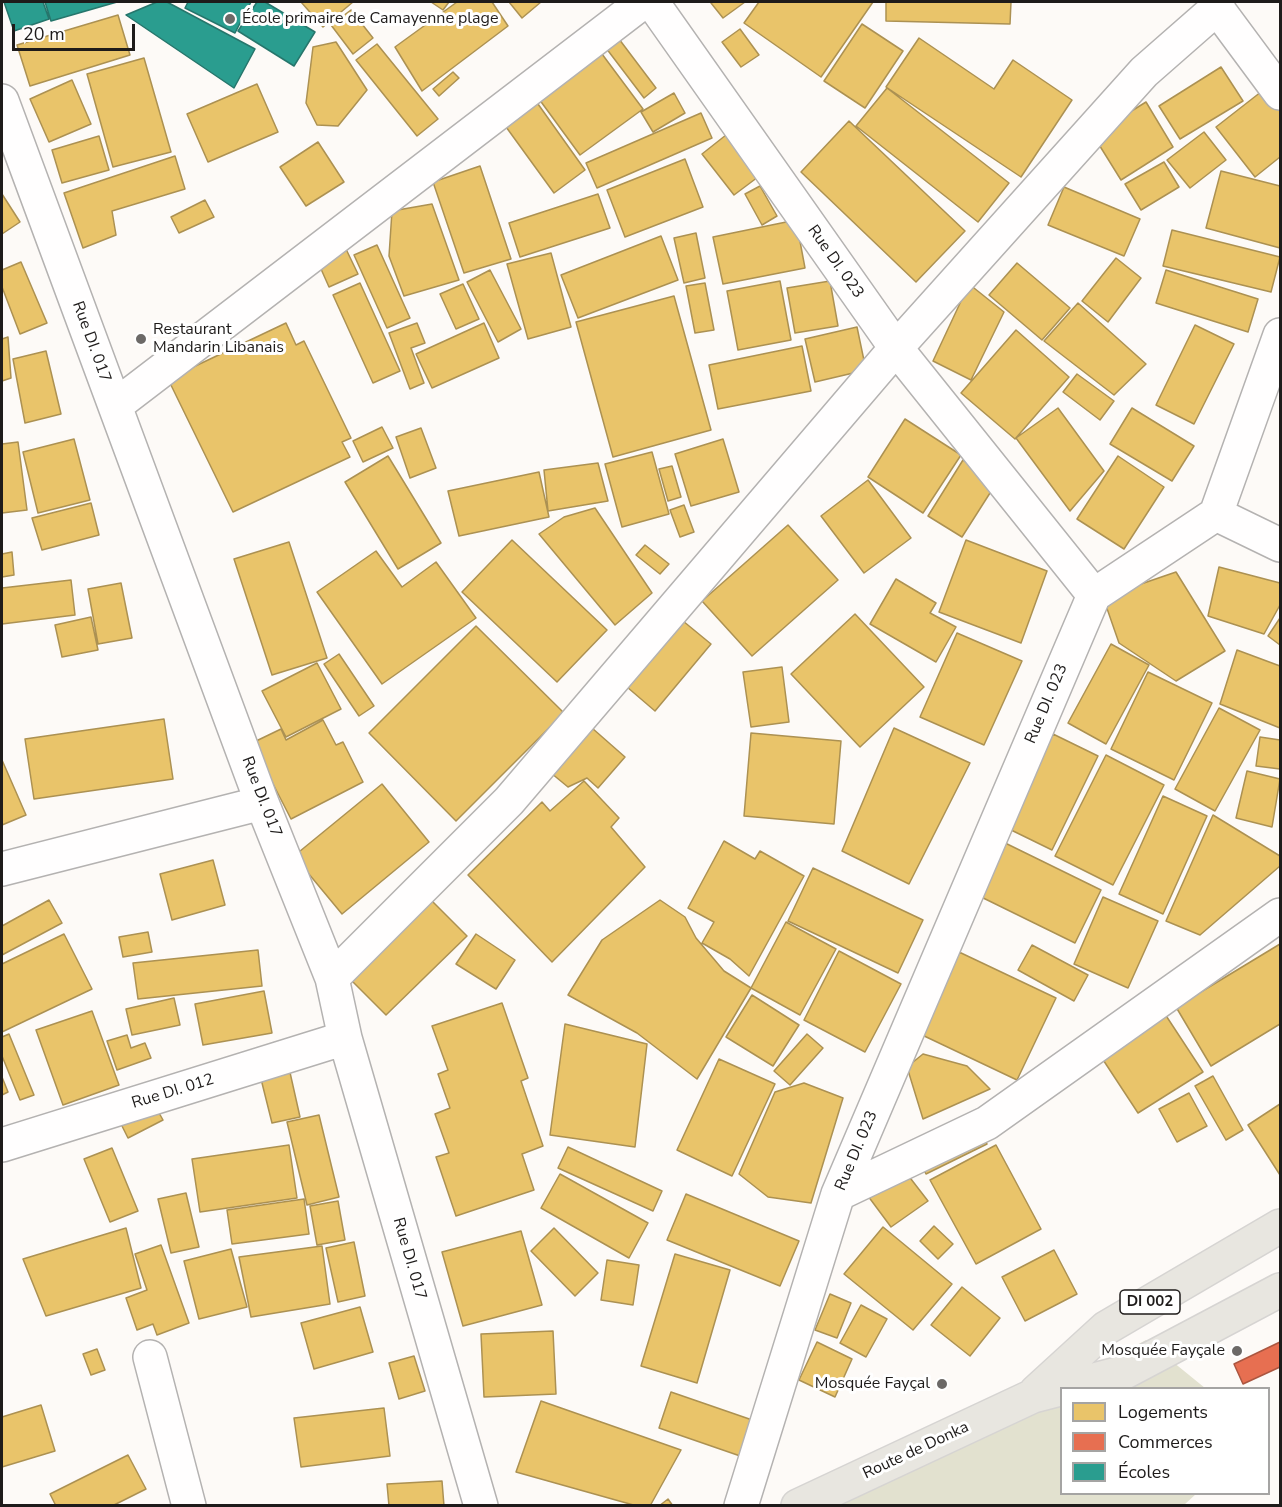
<!DOCTYPE html>
<html>
<head>
<meta charset="utf-8">
<style>
  body { margin:0 }
  #map { position:relative; width:1282px; height:1507px; overflow:hidden; background:#fdfaf7; font-family:"Nunito Sans",sans-serif }
  canvas { display:block }
  .frame { position:absolute; inset:0; border:3px solid #1e1b1a; pointer-events:none }
  .legend { position:absolute; left:1060px; top:1387px; width:210px; height:108px; box-sizing:border-box; background:#fff; border:2px solid #a5a4a3; margin:0; padding:8px 10px; list-style:none; font-size:18px; color:#1e1b1a }
  .legend li { display:flex; align-items:center; gap:12px; height:30px }
  .legend b { width:30px; border:2px solid #a5a4a3 }
  .scale { position:absolute; left:12px; top:24px; width:123px; height:27px; box-sizing:border-box; border:3px solid #1e1b1a; border-top:0; padding-left:8px; font-size:18px; line-height:21px; white-space:nowrap; color:#1e1b1a; -webkit-text-stroke:4px #fff; paint-order:stroke }
</style>
</head>
<body>
<div id="map">
<canvas width="1282" height="1507"></canvas>
<div class="frame"></div>
<ul class="legend">
<li><b style="height:16px;background:#e9c46a"></b>Logements</li>
<li><b style="height:16px;background:#e76f51"></b>Commerces</li>
<li><b style="height:16px;background:#2a9d8f"></b>Écoles</li>
</ul>
<div class="scale">20 m</div>
</div>
<script>
const c = document.querySelector('canvas').getContext('2d');
c.lineJoin = 'round';
function fillPath(path, color) { c.fillStyle = color; c.fill(path, 'evenodd'); }
function stroke(path, color, width, dash) { c.strokeStyle = color; c.lineWidth = width; c.lineCap = dash ? 'butt' : 'round'; c.setLineDash(dash || []); c.stroke(path); }
function drawText(font, color, halo, rows, align = 'center') {
  c.font = font + ' "Nunito Sans",sans-serif'; c.lineWidth = 6; c.setLineDash([]); c.textBaseline = 'middle'; c.strokeStyle = halo; c.fillStyle = color; for (const [text, x, y, turn = 0] of rows) {
    c.save(); c.translate(x, y); c.rotate((+turn || 0) * Math.PI / 180); c.textAlign = isNaN(turn) ? turn : align; if (halo) c.strokeText(text, 0, 0); c.fillText(text, 0, 0); c.restore();
  }
}
fillPath(new Path2D(`
  M1146 1340 1205 1388H1062V1494H1196L1184 1505 837 1506Z`), '#e2e1cf');
const homes = new Path2D(`
  M301 2H353L323 27Z
  M431 2H449L443 10Z
  M457 2H492L508 26 422 91 395 47Z
  M509 2H541L522 18Z
  M713 2H745L723 18 711 3Z
  M759 2H873L821 77 744 23Z
  M886 2H1011L1010 24 886 21Z
  M351 10 373 38 353 54 331 25Z
  M118 15 130 55 30 86 17 45Z
  M862 24 903 51 865 108 824 81Z
  M740 29 759 55 741 67 722 42Z
  M919 38 994 89 1013 60 1072 100 1021 177 886 87Z
  M619 39 656 88 644 98 606 48Z
  M336 42 367 90 338 126 317 125 306 103 313 47Z
  M377 44 438 119 417 136 356 60Z
  M602 54 643 109 580 155 539 99Z
  M144 58 171 152 113 167 87 74Z
  M1221 67 1243 101 1180 139 1159 106Z
  M453 72 459 78 439 96 433 89Z
  M72 80 91 124 49 142 30 99Z
  M257 84 278 132 208 162 187 114Z
  M887 88 1009 183 978 222 856 126Z
  M1266 88 1280 107V157L1255 177 1216 127Z
  M674 93 685 113 653 132 641 112Z
  M533 97 585 170 554 193 501 120Z
  M1146 102 1173 147 1121 180 1093 135Z
  M701 113 712 138 597 188 586 163Z
  M849 121 965 231 916 282 801 172Z
  M1204 132 1226 160 1190 188 1167 160Z
  M726 135 758 177 734 195 702 154Z
  M99 136 109 170 62 183 52 150Z
  M318 142 344 182 306 206 280 167Z
  M175 156 185 189 112 211 116 235 83 248 64 193Z
  M685 159 703 207 625 237 607 190Z
  M1164 162 1179 187 1141 210 1125 184Z
  M480 166 511 259 464 273 433 182Z
  M1221 171 1280 186V248L1206 228Z
  M760 186 777 216 762 225 745 194Z
  M1064 187 1140 219 1124 256 1048 225Z
  M2 194 20 222 2 234Z
  M598 194 610 228 520 257 509 223Z
  M205 200 214 217 179 233 171 217Z
  M432 204 459 280 404 296 389 256 392 211Z
  M796 220 805 268 723 284 713 237Z
  M1172 230 1280 257 1271 292 1163 266Z
  M696 233 705 278 684 283 674 238Z
  M661 236 678 280 578 318 561 275Z
  M377 245 410 318 387 328 354 255Z
  M345 247 358 274 329 287 317 260Z
  M551 253 571 327 528 339 507 264Z
  M1116 258 1141 278 1108 322 1082 301Z
  M21 262 47 323 20 334 2 287V270Z
  M1017 263 1070 308 1042 340 989 295Z
  M490 270 521 329 498 342 467 282Z
  M1166 270 1258 299 1248 332 1156 303Z
  M780 281 791 340 738 350 727 291Z
  M830 281 838 326 795 333 787 288Z
  M360 283 400 371 373 383 333 295Z
  M705 283 714 330 695 333 686 286Z
  M463 284 479 319 456 329 440 294Z
  M969 284 1004 312 971 380 933 361Z
  M674 296 711 430 613 457 576 322Z
  M1078 303 1146 364 1114 395 1044 341Z
  M286 323 296 345 304 341 351 438 342 442 350 457 233 512 168 379Z
  M417 323 425 343 411 348 424 383 410 389 389 333Z
  M484 323 499 358 432 388 416 354Z
  M1195 325 1234 344 1194 424 1156 405Z
  M857 327 866 370 815 382 805 339Z
  M1016 330 1069 377 1015 439 961 393Z
  M8 337 11 378 2 381V339Z
  M802 346 811 391 718 409 709 365Z
  M46 351 61 414 25 423 13 359Z
  M1077 374 1114 401 1100 420 1063 392Z
  M1058 408 1104 471 1070 511 1016 438Z
  M1132 408 1194 446 1172 481 1110 444Z
  M905 419 961 455 923 513 868 477Z
  M382 427 393 448 363 462 353 441Z
  M421 428 436 468 410 478 396 437Z
  M74 439 90 500 38 513 23 452Z
  M723 439 739 492 691 506 675 454Z
  M18 442 27 510 2 513V444Z
  M652 452 669 514 622 527 605 464Z
  M388 456 441 543 398 569 345 482Z
  M1118 456 1164 487 1124 549 1077 519Z
  M963 460 997 482 962 537 928 516Z
  M598 463 608 501 548 511 544 470Z
  M672 466 681 497 668 501 659 469Z
  M539 472 549 517 459 536 448 491Z
  M868 480 911 538 864 573 821 516Z
  M91 503 99 535 42 550 32 518Z
  M684 505 694 532 680 537 670 510Z
  M595 508 652 593 615 625 539 534 564 517Z
  M788 525 838 580 752 656 702 601Z
  M512 540 607 630 557 682 462 592Z
  M966 540 1047 571 1021 643 939 612Z
  M289 542 327 658 272 675 234 559Z
  M645 545 669 564 660 574 636 555Z
  M376 551 402 587 436 562 476 618 382 684 317 592Z
  M12 552 14 575 2 577V554Z
  M1219 567 1280 583V605L1264 634 1208 616Z
  M1176 572 1225 651 1176 681 1119 643 1103 597Z
  M896 579 936 603 930 613 956 627 936 662 870 624Z
  M71 580 75 615 2 624V588Z
  M121 583 132 638 98 644 88 589Z
  M855 614 924 687 860 747 791 674Z
  M91 617 98 650 62 657 55 625Z
  M1280 618V645L1268 636Z
  M683 621 711 644 655 711 627 687Z
  M476 626 564 713 456 821 369 733Z
  M957 633 1022 661 984 745 920 717Z
  M1111 644 1149 665 1106 744 1068 723Z
  M1237 650 1280 666V728L1220 704Z
  M339 654 374 706 359 716 324 664Z
  M317 663 341 709 286 737 262 691Z
  M782 667 789 722 751 727 743 672Z
  M1148 672 1212 703 1174 780 1111 749Z
  M1219 708 1260 730 1215 811 1175 789Z
  M164 719 173 779 34 799 25 739Z
  M323 720 336 745 343 742 363 782 291 819 252 743 281 729 286 740Z
  M592 728 625 757 598 788 587 778 568 787 551 773Z
  M894 728 970 763 909 884 842 851Z
  M751 733 841 741 834 824 744 816Z
  M1053 734 1098 756 1052 850 1007 828Z
  M1260 737 1280 740V769L1256 766Z
  M1106 755 1164 785 1113 885 1055 856Z
  M2 760 26 815 2 825Z
  M1247 771 1280 779 1272 827 1236 818Z
  M584 781 619 818 611 827 645 867 552 962 468 875 542 802 550 811Z
  M382 784 429 842 342 914 294 856Z
  M1163 796 1207 816 1163 914 1119 894Z
  M1213 815 1280 856V866L1200 935 1166 921Z
  M999 840 1101 890 1075 943 973 893Z
  M724 841 755 859 760 851 804 876 749 976 730 959 702 943 714 922 688 908Z
  M213 860 225 905 172 920 160 874Z
  M813 868 923 920 898 973 788 921Z
  M1103 897 1158 921 1128 988 1074 964Z
  M429 898 467 936 386 1015 348 977Z
  M49 900 62 923 2 955V926Z
  M660 900 685 917 696 938 724 971 751 988 697 1079 637 1033 568 995 602 940Z
  M786 922 836 949 800 1015 751 988Z
  M148 932 152 952 123 957 119 937Z
  M64 934 92 989 2 1032V964Z
  M476 934 515 960 496 989 456 964Z
  M1280 944V1024L1211 1066 1176 1007Z
  M1032 945 1088 975 1074 1001 1018 970Z
  M258 950 262 986 138 999 133 963Z
  M839 951 901 984 865 1052 804 1020Z
  M959 952 1056 998 1017 1080 920 1034Z
  M264 991 272 1033 203 1045 195 1004Z
  M752 995 799 1025 773 1066 726 1037Z
  M174 998 180 1025 132 1035 126 1009Z
  M502 1003 528 1078 521 1081 543 1146 522 1154 534 1190 456 1216 436 1157 449 1153 435 1114 450 1108 438 1074 448 1070 432 1026Z
  M1161 1008 1203 1072 1138 1113 1096 1049Z
  M92 1011 119 1085 63 1105 36 1030Z
  M565 1024 647 1044 635 1147 550 1135Z
  M9 1034 34 1095 20 1100 2 1056V1037Z
  M807 1034 823 1048 790 1085 774 1071Z
  M127 1035 131 1048 145 1043 151 1058 117 1070 107 1041Z
  M923 1054 967 1066 990 1089 923 1119 907 1067Z
  M719 1059 775 1084 732 1176 677 1150Z
  M289 1068 300 1117 272 1123 260 1075Z
  M1213 1076 1243 1130 1226 1140 1195 1086Z
  M2 1077 8 1092 2 1095Z
  M804 1083 843 1098 811 1203 768 1197 739 1174 775 1092Z
  M1189 1093 1207 1126 1177 1142 1159 1109Z
  M154 1104 163 1120 128 1138 120 1122Z
  M1280 1104V1175L1248 1125Z
  M319 1115 339 1197 307 1205 287 1122Z
  M982 1133 987 1144 926 1174 921 1164Z
  M289 1145 297 1198 200 1212 192 1159Z
  M996 1145 1041 1229 976 1264 930 1180Z
  M568 1147 662 1191 653 1211 558 1168Z
  M112 1148 138 1211 110 1222 84 1159Z
  M904 1170 928 1201 891 1227 868 1196Z
  M560 1174 648 1223 629 1258 541 1208Z
  M186 1193 199 1247 171 1253 158 1199Z
  M686 1194 799 1241 780 1286 667 1240Z
  M304 1199 309 1234 232 1244 227 1210Z
  M338 1201 345 1240 317 1245 310 1206Z
  M934 1226 953 1244 938 1259 920 1241Z
  M883 1227 952 1284 913 1330 844 1274Z
  M126 1228 141 1288 46 1316 23 1259Z
  M554 1228 598 1273 575 1296 531 1251Z
  M521 1231 542 1305 463 1326 442 1252Z
  M354 1242 365 1296 338 1302 326 1248Z
  M161 1245 189 1323 157 1335 153 1324 137 1330 126 1298 147 1290 135 1254Z
  M322 1246 330 1304 251 1317 239 1257Z
  M231 1249 247 1307 199 1319 184 1261Z
  M1054 1250 1077 1294 1025 1321 1002 1277Z
  M675 1254 730 1270 697 1383 641 1366Z
  M607 1260 639 1265 633 1305 601 1300Z
  M962 1287 1000 1318 970 1356 931 1325Z
  M830 1294 851 1303 837 1338 815 1330Z
  M861 1305 887 1319 866 1357 840 1343Z
  M360 1307 373 1352 314 1369 301 1323Z
  M553 1331 556 1394 484 1397 481 1334Z
  M817 1342 852 1359 835 1397 799 1380Z
  M97 1349 105 1370 91 1375 83 1354Z
  M414 1356 425 1391 399 1399 389 1363Z
  M671 1392 758 1422 746 1458 659 1428Z
  M541 1401 681 1450 650 1506H637L516 1472Z
  M41 1405 55 1451 2 1467V1417Z
  M384 1408 390 1456 301 1467 294 1418Z
  M128 1455 146 1489 112 1506H56L50 1494Z
  M442 1481 444 1506H389L387 1484Z
  M668 1499 673 1506H659Z`);
fillPath(homes, '#e9c46a');
stroke(homes, '#ac9152', 1.5);
const shops = new Path2D(`
  M1280 1342V1367L1243 1384 1234 1364Z`);
fillPath(shops, '#e76f51');
stroke(shops, '#ab5640', 1.5);
const schools = new Path2D(`
  M4 2H43L49 19 14 31Z
  M45 2H117L51 21Z
  M157 2H167L255 49 234 88 126 15Z
  M188 2H251L235 33 185 8Z
  M257 2H265L315 32 294 66 238 31Z`);
fillPath(schools, '#2a9d8f');
stroke(schools, '#26766c', 1.5);
const street = new Path2D(`
  M652 2 896 348 1094 595 838 1194 741 1506
  M1218 2 1217 8 1280 93
  M2 101 262 803 332 978 345 1038 481 1506
  M115 406 643 2
  M1216 514 1280 545
  M1094 595 1216 514 1280 335
  M2 869 262 803
  M332 978 509 801 896 348 1144 72 1217 8
  M2 1145 345 1038
  M838 1194 987 1123 1280 915
  M150 1357 189 1506`);
const primary = new Path2D(`
  M1036 1392 1106 1328 1280 1226
  M798 1506 1033 1396 1125 1372 1280 1290`);
stroke(street, '#b4b2b1', 36);
stroke(primary, '#d6d4d2', 36);
stroke(street, '#fffefe', 33);
stroke(primary, '#e8e6e0', 33);
for (const [x, y, r, color] of [
  [230,19,6,"#6c6967"],
  [141,339,6,"#6c6967"],
  [1237,1351,6,"#6c6967"],
  [942,1384,6,"#6c6967"]
]) { const dot = new Path2D(); dot.arc(x, y, r, 0, 2 * Math.PI); c.fillStyle = color; c.fill(dot); stroke(dot, '#fff', 2); }
for (const [x, y, w] of [
  [1150,1302,60]
]) { const box = new Path2D(); box.roundRect(x - w / 2, y - 12, w, 24, 4.5); c.fillStyle = '#fff'; c.fill(box); stroke(box, '#1e1b1a', 1.5); }
drawText('bold 15px', '#1e1b1a', null, [
  ["DI 002",1150,1302]
]);
drawText('16px', '#1e1b1a', '#fff', [
  ["École primaire de Camayenne plage",242,19],
  ["Restaurant",153,330],
  ["Mandarin Libanais",153,348],
  ["Mosquée Fayçale",1225,1351,"right"],
  ["Mosquée Fayçal",930,1384,"right"]
], 'left');
drawText('16px', '#1e1b1a', '#fff', [
  ["Rue DI. 023",835,262,55],
  ["Rue DI. 017",91,342,70],
  ["Rue DI. 023",1047,704,-67],
  ["Rue DI. 017",261,797,69],
  ["Rue DI. 012",173,1092,-17],
  ["Rue DI. 023",857,1151,-67],
  ["Rue DI. 017",409,1259,74],
  ["Route de Donka",916,1451,-25]
]);
</script>
</body>
</html>
